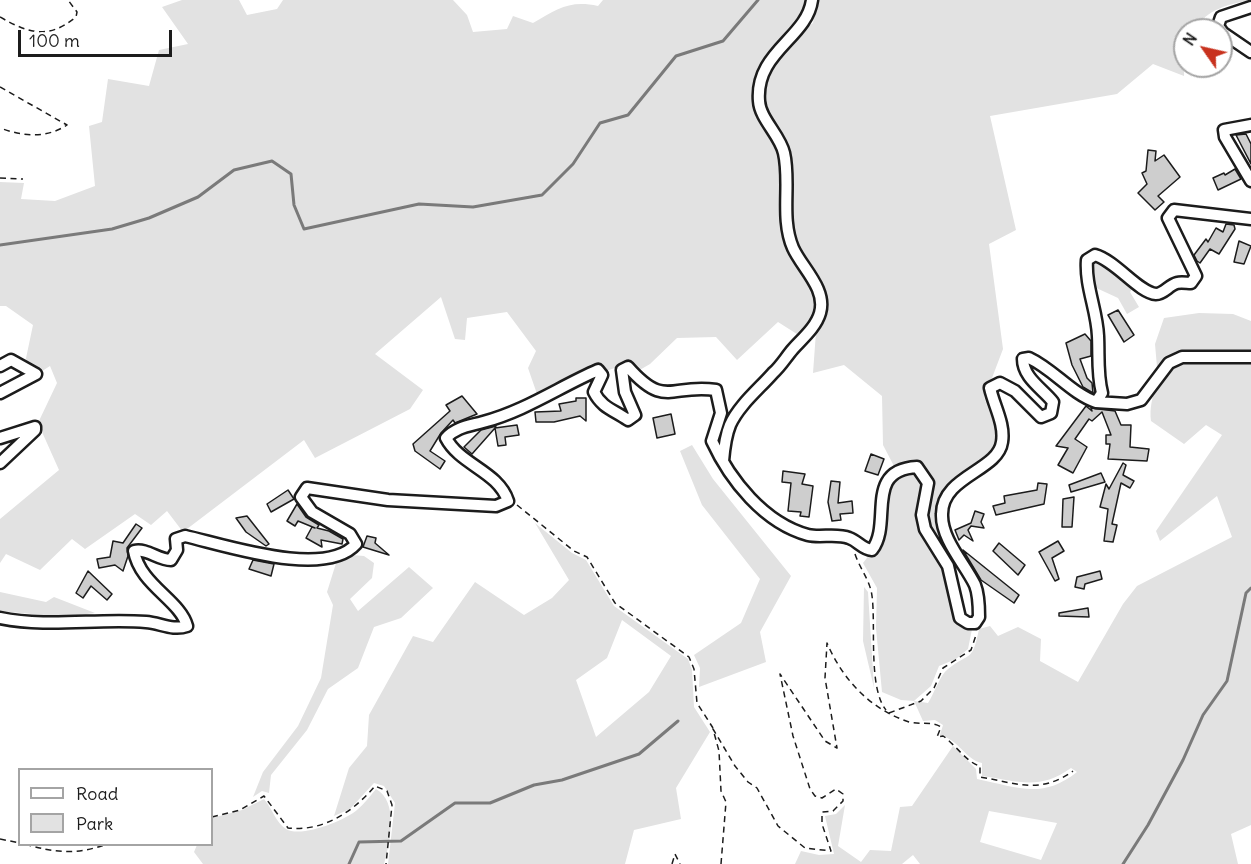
<!DOCTYPE html>
<html>
<head>
<meta charset="utf-8">
<style>
  body { margin:0 }
  #map { position:relative; width:1251px; height:864px; overflow:hidden; background:#fff; font-family:Delius,sans-serif }
  canvas { display:block }
  .legend { position:absolute; left:18px; top:768px; width:195px; height:78px; box-sizing:border-box; background:#fff; border:2px solid #a4a4a4; margin:0; padding:8px 10px; list-style:none; font-size:18px; color:#1c1c1c }
  .legend li { display:flex; align-items:center; gap:12px; height:30px }
  .legend b { width:30px; border:2px solid #a4a4a4 }
  .north { position:absolute; left:1173px; top:18px; width:60px; height:60px; box-sizing:border-box; background:#fff; border:2px solid #a4a4a4; border-radius:50%; rotate:304deg; font-size:16px; font-weight:700; line-height:24px; text-align:center; color:#1c1c1c }
  .north::after { content:''; display:block; margin:auto; width:21px; height:27px; background:#c8321e; clip-path:polygon(50% 0,100% 100%,50% 72%,0 100%) }
  .scale { position:absolute; left:18px; top:30px; width:154px; height:27px; box-sizing:border-box; border:3px solid #1c1c1c; border-top:0; padding-left:8px; font-size:18px; line-height:21px; white-space:nowrap; color:#1c1c1c; -webkit-text-stroke:4px #fff; paint-order:stroke }
</style>
</head>
<body>
<div id="map">
<canvas width="1251" height="864"></canvas>
<ul class="legend">
<li><b style="height:8px;background:#fff"></b>Road</li>
<li><b style="height:16px;background:#e2e2e2"></b>Park</li>
</ul>
<div class="north">N</div>
<div class="scale">100 m</div>
</div>
<script>
const c = document.querySelector('canvas').getContext('2d');
c.lineJoin = 'round';
function fillPath(path, color) { c.fillStyle = color; c.fill(path, 'evenodd'); }
function stroke(path, color, width, dash) { c.strokeStyle = color; c.lineWidth = width; c.lineCap = dash ? 'butt' : 'round'; c.setLineDash(dash || []); c.stroke(path); }
fillPath(new Path2D(`
  M182 0H239L247 15 277 9 283 0H453L467 15 473 32 507 29 513 16 533 23C558 9 569 0 598 6L603 0H809L802 21 774 47 763 65 756 88 780 149 783 223 814 291 816 304 810 322 800 336 778 322 737 360 716 337 677 338 650 364 638 371 629 363 606 371H586L537 394 528 368 536 351 507 312 467 318 465 340 455 339 441 297 375 354 423 390 410 409 315 458 304 440 183 532 167 511 151 525 135 514 85 549 72 539 40 570 6 554 0 563V519L59 470 38 423 57 383 50 366 39 373 25 363 33 325 6 306H0V182L24 183 21 199 55 201 95 186 89 126 102 122 108 79 149 86 159 50 188 44 162 7Z
  M817 0H1251C1229 4 1207 9 1194 30H1185L1184 76 1153 64 1117 94 990 116 1016 230 989 244 1003 349 992 378 984 386V397L996 429 997 445C989 455 981 459 971 466 958 477 949 489 940 503L955 558 948 560 926 520 932 495 931 480 916 464 905 463 895 468 883 445 882 396 844 365 813 373 816 332 827 313V296L795 244 788 183 790 151 762 102 763 87 771 66 794 37 813 23Z
  M1096 258 1136 284 1130 292 1139 307 1127 314 1118 298 1092 286 1090 262Z
  M1199 313 1233 314 1251 321V354L1166 361 1157 367 1155 344 1164 318Z
  M1184 358 1251 359V825L1231 834 1238 864H920L913 855 902 864H795L801 851 819 855 834 854 825 816 836 814 845 805 838 846 861 862 870 850 891 851 900 807 912 806 953 746 976 769 977 779C1017 787 1042 800 1077 772L1071 768C1039 791 1018 781 982 776V763C966 760 959 740 940 735L943 725 935 720 923 721 914 701 901 700 882 692 876 628 877 588 863 563 870 554 887 487 895 476 915 471 924 486 918 518 945 567 952 607 958 621 972 629 968 649 956 659 939 666 931 686 914 701 928 703C934 694 940 675 948 669 971 651 972 663 979 629L990 626 998 636 1018 627 1041 639 1040 661 1078 682 1123 604 1137 586 1232 537 1217 496 1160 541 1156 531 1222 435 1206 425 1184 444 1151 421C1148 397 1161 368 1184 358ZM989 811 1057 823 1041 860 980 842Z
  M692 445 713 479 791 576 760 632 766 662 699 687 700 668 694 655 741 623 760 579 702 505 680 451Z
  M535 523 572 553 586 560 614 606 688 659 692 670 694 707 710 732 676 788 681 819 634 830 625 864H388L395 803 384 786 374 783 350 809 334 816 349 768 367 746 369 715 413 636 433 642 475 582 524 615 552 598 569 580ZM622 620 671 656 649 692 596 737 576 680 607 658Z
  M352 555 364 556 374 563 372 578 350 599 358 611 409 567 433 588 401 618 374 627 358 668 328 689 307 730 271 775 269 793 262 791 253 797 263 772 298 726 321 678 333 605 327 592 337 560Z
  M864 587 868 592 874 688 863 641Z
  M0 592 46 602 54 597 95 613 63 617 0 611Z
  M376 789C399 802 390 842 384 864H203L194 852 197 845 212 844V818L242 810 264 799C272 808 276 823 286 829 301 838 344 821 357 810 364 804 370 796 376 789Z`), '#e2e2e2');
stroke(new Path2D(`
  M0 245 112 229 149 218 198 197 234 170 272 161 291 174 294 205 304 229 419 204 473 207 542 195 573 164 600 123 628 115 676 56 723 41 758 0
  M349 864 359 842 401 841 455 803H490L534 785 562 780 639 754 678 721
  M1123 864 1148 825 1183 760 1203 715 1227 681 1246 593 1251 588`), '#7a7a7a', 3);
const building = new Path2D(`
  M1246 134 1251 144V164L1236 135Z
  M1148 150 1156 151 1155 161 1164 155 1180 177 1158 196 1164 202 1155 210 1138 193 1147 184 1142 173 1146 171Z
  M1235 169 1241 179 1218 190 1213 178 1224 173 1225 175Z
  M1226 224 1234 225 1235 229 1219 254 1210 249 1200 263 1197 261 1194 255 1206 239 1208 242 1216 228 1223 232Z
  M1239 241 1251 246 1244 264 1234 262Z
  M1118 310 1134 335 1124 342 1108 315Z
  M1085 334 1091 341V356L1080 359 1087 378 1092 383 1093 393 1083 387 1072 365 1066 343Z
  M462 396 477 414 455 423 453 420 441 433 430 451 445 461 440 469 415 451 413 444 450 411 446 405Z
  M576 398H586V421L580 416 554 422H536L535 412 561 411 559 404 576 401Z
  M1086 406 1092 411 1091 408 1115 411 1121 425H1131L1130 447 1149 449 1147 461 1108 459 1110 444H1106V435H1111L1102 412 1092 421 1089 419 1075 439 1087 447 1073 473 1058 465 1068 448 1056 446Z
  M671 414 675 434 657 438 653 418Z
  M517 425 519 435 505 437 506 445 498 446 495 428 472 454 464 447 481 430 496 426 495 428Z
  M871 454 884 459 878 475 865 471Z
  M1123 463 1126 465 1123 475 1134 481 1130 488 1121 483 1112 524 1117 525 1113 542 1104 541 1108 509 1100 507 1106 484 1109 489Z
  M783 471 805 474 802 484 813 486 809 517 800 516 801 512 788 511 791 483 782 482Z
  M1101 473 1105 482 1071 492 1069 485Z
  M831 481 840 482 838 503 852 501 853 513 840 514 841 520 832 521 828 502Z
  M1038 483 1047 484 1044 504 996 515 993 506 1005 503 1004 496 1037 490Z
  M288 490 294 499 271 512 267 504Z
  M1074 497 1072 527H1062L1063 499Z
  M297 504 306 517 319 525 317 528 329 531 343 539 342 544 321 540 322 547 306 538 312 527 315 528 298 521 295 526 287 521Z
  M975 511 984 514 981 522 984 528 971 526 968 530 973 541 964 535 959 540 955 530 971 523Z
  M247 516 269 544 266 546 246 532 236 518Z
  M136 524 142 528 127 548 128 556 123 571 115 565 99 568 97 559 110 557 113 541 123 543Z
  M367 536 376 538 375 543 389 555 363 547Z
  M1058 541 1064 551 1052 558 1059 579 1055 581 1039 552Z
  M999 543 1025 565 1018 575 993 551Z
  M963 550 1019 595 1014 603 981 580Z
  M253 560 274 564 271 576 249 569Z
  M88 571 112 594 107 600 91 586 83 598 76 593Z
  M1100 571 1102 579 1085 584 1084 589 1075 587 1077 577Z
  M1088 608 1089 617 1059 616V613Z`);
fillPath(building, '#cecece');
stroke(building, '#1c1c1c', 1.5);
const minor = new Path2D(`
  M1251 7 1221 17 1218 26 1223 33 1251 52
  M1251 125 1224 130 1225 137 1251 181
  M0 366 11 360 36 374 0 393
  M1096 402 1127 404 1141 400 1169 363 1182 357H1251
  M0 438 35 427V430L0 463
  M723 461C724 449 725 437 730 425 739 405 759 389 773 373 781 366 786 357 793 349 803 338 816 327 820 313 827 289 802 268 793 248 780 218 791 183 784 153 780 135 760 119 759 101 755 52 807 38 812 0
  M0 618C49 628 97 618 146 622 160 623 173 631 187 626 180 600 140 585 134 551 147 548 158 560 171 560L177 550 176 539 185 536C225 545 325 579 356 544L350 534 312 512 301 497 307 488 388 500 496 506 508 501C498 471 460 465 446 438 456 427 469 426 483 422 525 411 559 387 598 370L602 375 594 392C602 408 614 410 628 420L635 415 625 392 622 370 628 367C666 410 671 383 716 390L721 413 712 441C730 480 764 523 808 535 820 538 837 533 849 538 858 541 862 549 872 550 893 523 863 470 917 467L928 483 922 515 925 529 948 566 960 618 968 623H975L979 617C979 607 979 595 975 585 965 564 941 539 942 514 942 476 998 471 1002 442 1005 424 994 406 990 388L1000 383 1015 391 1041 417 1051 413 1053 402C1043 389 1023 378 1023 359L1029 358C1053 369 1072 394 1096 402L1102 393C1097 374 1099 356 1098 336 1097 310 1085 286 1087 260L1095 255C1116 261 1139 293 1156 294 1164 294 1169 285 1177 283 1181 282 1187 283 1191 283L1196 276 1168 218 1174 210 1251 219`);
stroke(minor, '#1c1c1c', 15);
stroke(new Path2D(`
  M0 17C28 33 48 40 76 17L77 12 68 0
  M0 87 67 125C46 139 22 136 0 128
  M0 178 23 179
  M517 505 574 551 587 557 615 603 689 657 694 669 697 703 713 728
  M855 554C860 569 870 580 872 596 876 625 868 688 886 710
  M889 713 921 701 934 688 943 668 971 650 976 635
  M212 817 240 810 264 796 288 828C323 832 353 812 375 786L387 791 392 805 386 864
  M0 839 20 843
  M25 844C55 853 77 855 107 844
  M672 864 675 854 680 864
  M721 864 726 802 721 791 719 751 713 729 735 766 748 782 757 788 778 826 805 848 831 851 822 824V812L833 811 843 801V794L836 789 822 798 815 796 810 789 793 736 780 674 825 741 837 748 825 678 827 643C843 680 870 709 909 722 921 725 931 721 941 727L937 737 943 736C955 744 967 763 980 766V777C1017 783 1039 795 1073 771`), '#1c1c1c', 1.5, [6, 4.5]);
stroke(minor, '#fff', 10);
</script>
</body>
</html>
